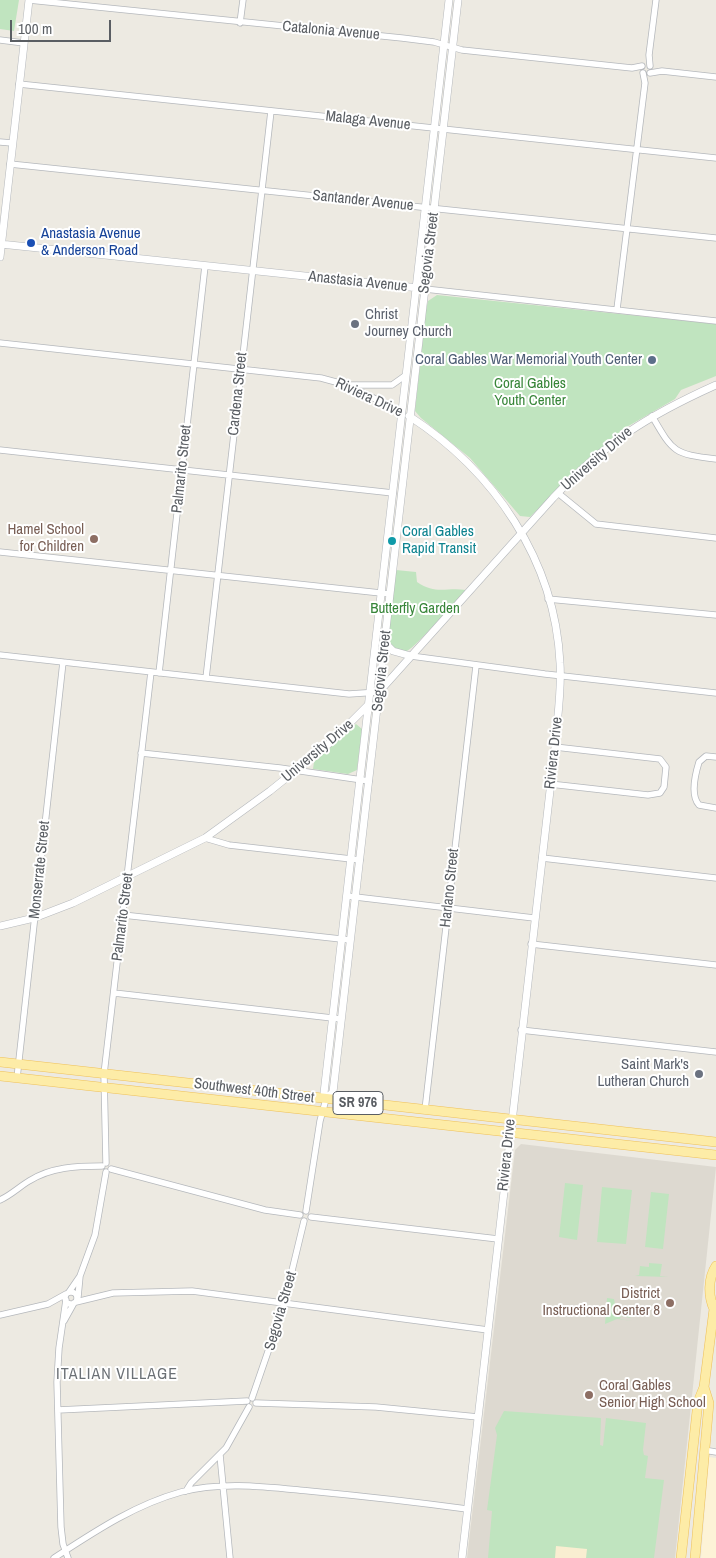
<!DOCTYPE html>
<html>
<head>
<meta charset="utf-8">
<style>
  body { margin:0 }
  #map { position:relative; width:716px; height:1558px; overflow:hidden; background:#edeae2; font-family:"Archivo Narrow",sans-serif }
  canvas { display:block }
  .scale { position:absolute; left:10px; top:20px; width:101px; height:22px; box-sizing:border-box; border:2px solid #5a5e63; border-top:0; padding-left:6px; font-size:15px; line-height:18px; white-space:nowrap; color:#5a5e63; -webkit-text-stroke:4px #fff; paint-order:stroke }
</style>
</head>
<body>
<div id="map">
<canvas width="716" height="1558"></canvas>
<div class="scale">100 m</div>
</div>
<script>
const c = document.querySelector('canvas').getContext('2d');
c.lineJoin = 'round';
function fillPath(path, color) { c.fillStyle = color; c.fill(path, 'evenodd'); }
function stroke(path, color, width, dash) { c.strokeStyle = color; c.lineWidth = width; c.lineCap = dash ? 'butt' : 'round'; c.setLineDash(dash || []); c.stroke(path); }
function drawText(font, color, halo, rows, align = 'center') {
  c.font = font + ' "Archivo Narrow",sans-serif'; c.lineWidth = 4; c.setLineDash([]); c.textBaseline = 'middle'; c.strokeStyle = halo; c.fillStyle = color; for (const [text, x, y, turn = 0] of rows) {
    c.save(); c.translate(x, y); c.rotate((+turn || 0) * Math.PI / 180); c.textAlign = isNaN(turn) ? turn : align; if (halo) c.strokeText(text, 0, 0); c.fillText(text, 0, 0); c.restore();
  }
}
fillPath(new Path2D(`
  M709 1457 716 1458V1558H701Z`), '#fdf3d7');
fillPath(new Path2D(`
  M521 1144 716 1167 675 1558H467L515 1150Z`), '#ddd9d0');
fillPath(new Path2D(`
  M0 0H19L14 31 0 29Z
  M437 295 716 324V376L681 390 675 399 625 428 567 480 530 517 520 516 470 458 421 418 415 411 426 310 428 301Z
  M396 570 416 572 417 582C436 595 446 587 466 590 455 601 417 646 407 651 399 655 391 646 388 640Z
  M356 724 362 729 357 770 348 774 313 769 314 762Z
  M565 1183 583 1185 577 1240 559 1237Z
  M602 1187 632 1190 626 1244 597 1242Z
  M651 1192 669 1194 663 1249 645 1247Z
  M649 1263 662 1264 660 1276 668 1277 635 1276 639 1275 640 1266 649 1267Z
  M607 1298 614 1299 617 1314 624 1310 631 1318 621 1316 620 1319 633 1321 617 1319 605 1324Z
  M504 1411 601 1418 600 1445 603 1446 606 1418 646 1423 643 1450 644 1455 648 1456 645 1478 664 1480 654 1558H488L492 1511 487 1510 497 1435 495 1428Z`), '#c0e4bf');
fillPath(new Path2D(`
  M556 1546 587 1549 586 1558H555Z`), '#f9eed1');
const minor = new Path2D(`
  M29 0 402 38 434 42 462 50 632 68 642 66
  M240 23 243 0
  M0 40 24 43
  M650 66 649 55 656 0
  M650 73 662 71 716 77
  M19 84 716 158
  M0 142 12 143
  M10 164 716 238
  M425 289 716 321
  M617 309 645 83 643 73
  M0 343 321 378 347 385 402 412
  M349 385H392L406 375
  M652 416C673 452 673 454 716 459
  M0 450 393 493
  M558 493 596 524 716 538
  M0 552 390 594
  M548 599 716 615
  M0 655 349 694 379 692
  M411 656 545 674 716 693
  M159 673 205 266
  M206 678 271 111
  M141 753 280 768 369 781
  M716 757 706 756 699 762C695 775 690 795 699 805L716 808
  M550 784 648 795 660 793 664 787 666 767 660 759 555 747
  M205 838 229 845 360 860
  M542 858 716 878
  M347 896 534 918
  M123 915 350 940
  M531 944 716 965
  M114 993 341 1019
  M521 1030 716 1052
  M17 1078 63 662
  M425 1110 476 666
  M106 1163 104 1074 151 672
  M111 1169 265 1210 300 1215
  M0 1200C11 1195 19 1187 29 1181 51 1167 77 1166 102 1166
  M306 1211 320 1121 326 1099
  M311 1217 498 1239
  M65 1298a6 6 0 1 1 12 0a6 6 0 1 1-12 0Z
  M69 1292 80 1276 95 1235 106 1172
  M78 1297 80 1276
  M66 1300 59 1348 57 1382 61 1527 63 1544 68 1558
  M76 1302 113 1293 192 1291 488 1330
  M0 1315 48 1304 66 1294
  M64 1321 74 1303
  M252 1398 283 1308 304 1221
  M256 1403 376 1407 478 1417
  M58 1410 247 1401
  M704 1450 716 1452
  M220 1455 230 1558
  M186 1491 191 1483 226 1448 249 1407
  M54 1558C94 1532 134 1505 181 1492 223 1481 267 1487 309 1491 362 1496 415 1502 467 1509`);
const tertiary = new Path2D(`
  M449 0 324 1093 326 1099 333 1092 458 0
  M0 244 419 288
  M0 257 29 0
  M409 416C494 471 555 560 560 663 562 691 557 719 555 747L462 1558
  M384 642 393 651 411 656
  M378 693 553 498C606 442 647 416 716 385
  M0 926 34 918 73 903 205 838 270 791 331 742 368 705`);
const primary = new Path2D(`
  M0 1062 716 1142
  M0 1076 716 1155
  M714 1309C708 1296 708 1278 716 1266
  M681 1558 698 1402 704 1387 714 1309 716 1305
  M695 1558 709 1403 704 1387`);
stroke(minor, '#b5b8bc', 7);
stroke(tertiary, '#b5b8bc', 8);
stroke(primary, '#eec05a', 10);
stroke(minor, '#fff', 5.5);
stroke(tertiary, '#fff', 7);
stroke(primary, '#fdeca7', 9);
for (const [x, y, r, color] of [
  [31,243,5,"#1a4fb4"],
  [355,324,5,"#6b7280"],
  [652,360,5,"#5c6f8a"],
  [94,539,5,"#8d6e63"],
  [392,541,5,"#0f9aa8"],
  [699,1074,5,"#6b7280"],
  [670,1303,5,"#8d6e63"],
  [589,1395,5,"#8d6e63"]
]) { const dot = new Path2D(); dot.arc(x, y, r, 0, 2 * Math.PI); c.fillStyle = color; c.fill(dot); stroke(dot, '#fff', 2); }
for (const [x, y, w] of [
  [358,1103,50]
]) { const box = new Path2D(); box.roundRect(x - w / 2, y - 11.5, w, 23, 4); c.fillStyle = '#fff'; c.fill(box); stroke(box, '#5a5e63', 1); }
drawText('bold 14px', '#5a5e63', null, [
  ["SR 976",358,1103]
]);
drawText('15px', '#5a5e63', '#fff', [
  ["Catalonia Avenue",331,31,5],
  ["Malaga Avenue",368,121,6],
  ["Santander Avenue",363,201,6],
  ["Segovia Street",429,253,-83],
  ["Anastasia Avenue",358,282,6],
  ["Cardena Street",238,394,-84],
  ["Riviera Drive",369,398,25],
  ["University Drive",597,459,-41],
  ["Palmarito Street",182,469,-84],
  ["Segovia Street",382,671,-84],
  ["University Drive",318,751,-40],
  ["Riviera Drive",554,753,-84],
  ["Monserrate Street",40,870,-84],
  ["Harlano Street",450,888,-84],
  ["Palmarito Street",123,917,-83],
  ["Southwest 40th Street",254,1091,7],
  ["Riviera Drive",507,1155,-84],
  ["Segovia Street",281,1311,-74]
]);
drawText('15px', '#164399', '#fff', [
  ["Anastasia Avenue",41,234],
  ["& Anderson Road",41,251]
], 'left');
drawText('15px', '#5b616d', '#fff', [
  ["Christ",365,315],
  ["Journey Church",365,332],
  ["Saint Mark's",689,1065,"right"],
  ["Lutheran Church",689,1082,"right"]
], 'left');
drawText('15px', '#4e5e75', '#fff', [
  ["Coral Gables War Memorial Youth Center",642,360]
], 'right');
drawText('15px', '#378538', '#fff', [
  ["Coral Gables",530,384],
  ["Youth Center",530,401],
  ["Butterfly Garden",415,609]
]);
drawText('15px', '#785e54', '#fff', [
  ["Hamel School",84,530],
  ["for Children",84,547],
  ["District",660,1294],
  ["Instructional Center 8",660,1311],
  ["Coral Gables",599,1386,"left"],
  ["Senior High School",599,1403,"left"]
], 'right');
drawText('15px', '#0d838f', '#fff', [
  ["Coral Gables",402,532],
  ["Rapid Transit",402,549]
], 'left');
c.letterSpacing = '1px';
drawText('16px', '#6b7075', '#fff', [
  ["ITALIAN VILLAGE",117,1375]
]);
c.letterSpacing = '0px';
</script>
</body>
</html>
